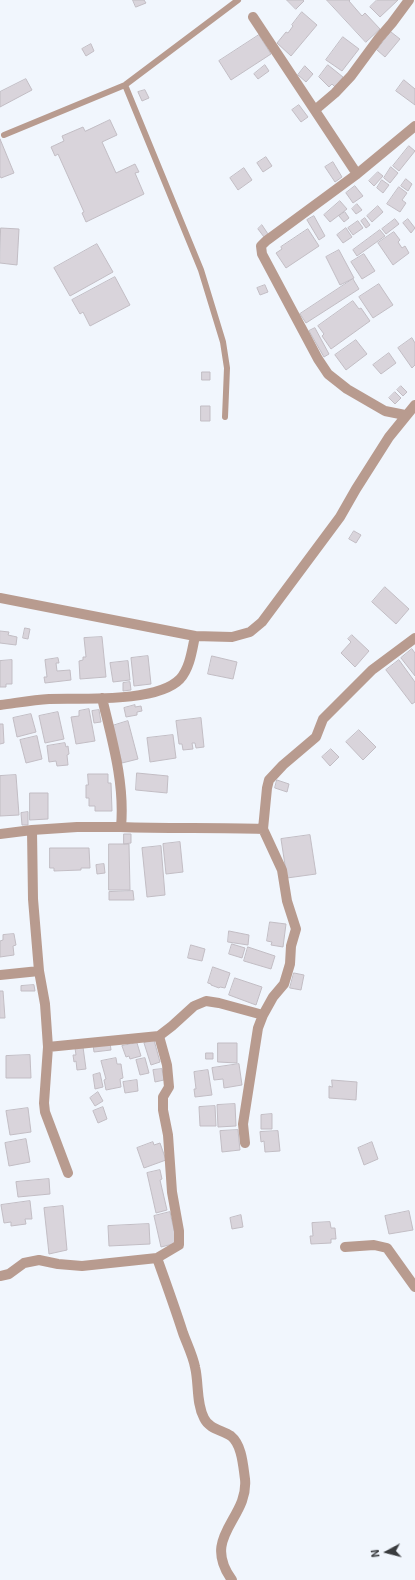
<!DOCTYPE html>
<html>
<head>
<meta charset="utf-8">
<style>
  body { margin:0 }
  #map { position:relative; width:415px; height:1580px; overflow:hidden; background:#f1f6fd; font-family:"Exo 2",sans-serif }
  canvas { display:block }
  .north { position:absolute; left:367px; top:1532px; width:40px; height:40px; -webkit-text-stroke:3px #f1f6fd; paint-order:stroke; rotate:263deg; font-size:11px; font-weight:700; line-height:16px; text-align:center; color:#393b3e }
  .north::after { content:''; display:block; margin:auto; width:14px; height:18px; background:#393b3e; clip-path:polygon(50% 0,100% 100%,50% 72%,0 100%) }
</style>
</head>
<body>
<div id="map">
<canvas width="415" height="1580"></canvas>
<div class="north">N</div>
</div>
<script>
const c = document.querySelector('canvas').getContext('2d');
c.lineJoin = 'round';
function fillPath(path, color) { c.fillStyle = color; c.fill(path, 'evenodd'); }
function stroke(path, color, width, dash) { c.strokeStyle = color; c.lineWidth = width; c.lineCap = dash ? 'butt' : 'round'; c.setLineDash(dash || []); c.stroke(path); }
const building = new Path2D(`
  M133 0H144L146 3 136 7Z
  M287 0H303L304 1 296 9Z
  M327 0H350L349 1 362 16 365 13 380 29 366 42Z
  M377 0H398L380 17 370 7Z
  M302 12 317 25 291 56 277 43 286 32 288 33 293 26 292 25Z
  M391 32 400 39 385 57 377 50Z
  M259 35 271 54 231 80 219 61Z
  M343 37 359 49 342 71 326 60Z
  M91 44 94 51 86 56 82 49Z
  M265 65 269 71 258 79 254 74Z
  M328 65 343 77 335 87 332 84 329 87 319 77Z
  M305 66 313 74 306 82 298 75Z
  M26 79 32 90 0 107V92Z
  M404 80 415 89V105L396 91Z
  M145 90 149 98 142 101 138 92Z
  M299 105 308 117 301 122 292 110Z
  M110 120 117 135 102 142 116 173 135 164 139 172 135 173 144 194 86 222 82 213 84 212 58 154 55 156 51 147 64 141 62 136 83 127 85 131Z
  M0 139 14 173 1 178 0 176Z
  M409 146 415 151 399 171 393 166Z
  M266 157 272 166 263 172 257 163Z
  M333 162 342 177 335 182 325 167Z
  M391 167 398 173 390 183 384 178Z
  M244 168 252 180 238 190 230 178Z
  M378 172 383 176 374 186 369 181Z
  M406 179 412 184 408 191 401 186Z
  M382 180 389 185 383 193 377 188Z
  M355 186 363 196 353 203 346 193Z
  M399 187 407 193 402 200 406 203 400 212 387 204Z
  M340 201 347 209 330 222 324 215Z
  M357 204 362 210 356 214 352 209Z
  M378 206 383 212 372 222 367 216Z
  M345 212 349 218 344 222 339 216Z
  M314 216 325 236 319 240 307 220Z
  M365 218 370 225 366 228 361 221Z
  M395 219 399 224 386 234 382 229Z
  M408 219 415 228 411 233 403 223Z
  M358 221 363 228 353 235 348 228Z
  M262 225 268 234 264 237 258 229Z
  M1 228 19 229 17 265 0 263Z
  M346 228 352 237 343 243 337 235Z
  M308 229 319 246 286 268 276 253 282 249 281 247Z
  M380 230 385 236 357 256 353 250Z
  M394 232 400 240 398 242 402 248 405 246 409 253 393 265 378 243Z
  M97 244 113 272 70 296 54 268Z
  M339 250 354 278 340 285 326 257Z
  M364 254 375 271 362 279 351 262Z
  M115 277 130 305 90 326 83 312 80 314 72 300Z
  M353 279 359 289 306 323 300 314Z
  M379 284 393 305 373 318 359 297Z
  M265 285 268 292 260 295 257 288Z
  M353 301 359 309 361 308 370 321 331 349 322 336 324 334 318 326Z
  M315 328 329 354 324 357 309 331Z
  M412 338 415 343V365L412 368 398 348Z
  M356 340 367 354 346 370 335 355Z
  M389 353 396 363 381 374 373 365Z
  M202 372H210V380H202Z
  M401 386 407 392 403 396 397 390Z
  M395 392 401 398 395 404 389 398Z
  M201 406H210V421H201Z
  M354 531 361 535 356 543 349 539Z
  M385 587 409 609 396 624 372 602Z
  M25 628 30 629 28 639 23 638Z
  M0 631 9 632 8 635 17 637 16 645 0 643Z
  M352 635 369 651 355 667 341 653 351 642 348 639Z
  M102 637 106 677 80 679 79 661 83 660V657H86L84 638Z
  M412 649 415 653V676L401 658Z
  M148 656 151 684 134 686 131 658Z
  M212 656 237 662 233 679 208 674Z
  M58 658 59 663H56L57 671 70 670 71 680 45 683 44 677H47L45 660Z
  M12 660V684H6V687H0V661Z
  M399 660 415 682V702L412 704 386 670Z
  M128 661 130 680 113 682 110 663Z
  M130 682 131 690 123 691V683Z
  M135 705V707L141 706 142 711 137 712V715L126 717 124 708Z
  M89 709 95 741 76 744 71 717 79 716V711Z
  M99 710 101 722 94 723 92 711Z
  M58 712 64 739 45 743 39 716Z
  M31 714 36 732 17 737 13 718Z
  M201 718 204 747 196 748 195 743H192L193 749 183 750 182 744H179L176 721Z
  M128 721 138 759 122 763 112 726Z
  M0 724H3L4 743 0 744Z
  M359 730 376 747 363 760 346 742Z
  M173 735 176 758 150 762 147 738Z
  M37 736 42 759 26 763 20 740Z
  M65 743 66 747 68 746 69 754 67 755 68 765 57 766 56 761 49 762 47 746Z
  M331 749 339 757 330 766 322 757Z
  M137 773 168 776 167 793 136 790Z
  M88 774H108V783H111L112 811H95V806H89V798H86V785H88Z
  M16 775 19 815 0 816V776Z
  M277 780 289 784 287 792 275 788Z
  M30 793H48V819L30 820Z
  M28 812V825H22L21 813Z
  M124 834H131V843L124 844Z
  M310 835 316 874 287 878 281 839Z
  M180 842 183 872 166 874 163 844Z
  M109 844H129L130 890H109Z
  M161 846 165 895 147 897 142 848Z
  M50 848H89L90 868H81V870L54 871V868H50Z
  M104 864 105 873 97 874 96 865Z
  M133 891 134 900H109V892Z
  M270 922 286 924 283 947 271 945 272 942 267 941Z
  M229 931 249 935 248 945 228 942Z
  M14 934 16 945 13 946 14 955 0 957V941L3 940V935Z
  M232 944 245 948 242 958 229 954Z
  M191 945 205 949 202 961 188 958Z
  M248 947 275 956 271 969 244 961Z
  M213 967 230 973 225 988 220 987 219 988 211 985V984L208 983Z
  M294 973 304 975 301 990 290 988Z
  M235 978 262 987 256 1005 229 995Z
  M34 985 35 991H21V986Z
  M0 991H3L5 1018H0Z
  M154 1040 160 1062 151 1065 144 1043Z
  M110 1042 111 1050 94 1052 93 1045Z
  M137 1043 141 1056 130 1059 129 1056 126 1057 122 1046Z
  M218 1043H237V1063L218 1062Z
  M83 1047 86 1069 77 1070 76 1061 74 1062 73 1055H76L75 1048Z
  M206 1053H213V1059H206Z
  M30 1055 31 1078H6V1056Z
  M116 1058 117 1064H121L123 1078 120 1079 121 1087 106 1090 104 1080 106 1079 101 1061Z
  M145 1058 149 1073 140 1075 136 1060Z
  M239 1064 242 1085 224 1088 223 1079 214 1080 212 1068Z
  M162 1069 164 1080 155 1082 153 1070Z
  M208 1070 212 1095 195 1097 194 1089H196L194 1072Z
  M100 1073 103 1087 95 1089 93 1075Z
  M137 1080 138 1091 125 1093 123 1082Z
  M332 1080 357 1082 356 1100 329 1098V1086L332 1087Z
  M98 1092 103 1101 95 1106 90 1098Z
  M235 1104 236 1126 218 1127 217 1105Z
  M215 1106 216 1126H200L199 1107Z
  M103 1107 107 1119 98 1123 93 1111Z
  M28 1108 31 1132 10 1135 6 1111Z
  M272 1114V1129H261V1115Z
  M238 1130 240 1150 222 1152 220 1131Z
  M278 1131 280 1151 265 1152 264 1141 261 1142 260 1132Z
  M26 1139 30 1162 9 1166 5 1143Z
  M153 1142 154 1145 160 1143 166 1160 144 1168 137 1148Z
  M372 1142 378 1159 364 1165 358 1148Z
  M160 1170 162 1179 160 1180 167 1210 156 1213 147 1173Z
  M49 1179 50 1194 18 1197 16 1182Z
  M30 1201 32 1219H25L26 1224 11 1226V1222L4 1223 1 1205Z
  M63 1206 67 1250 49 1254 44 1208Z
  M409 1211 413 1230 389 1234 385 1216Z
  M170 1212 177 1243 161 1247 154 1216Z
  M241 1215 243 1227 232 1229 230 1218Z
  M330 1222 331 1228H335L336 1239H331V1243L311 1244 310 1236H313L312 1223Z
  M149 1224 150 1244 109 1246 108 1226Z`);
fillPath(building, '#d9d4db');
stroke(building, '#c2bdc4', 1);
stroke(new Path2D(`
  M125 85 201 270 223 342 227 368 225 417
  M4 135 125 85 238 0`), '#b89b8f', 6);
stroke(new Path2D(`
  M253 17 357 174
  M315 110 335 93 351 76 379 38 392 23 409 0
  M405 415 385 411 347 389 328 374 318 359 262 254 261 246 266 241 357 174 415 126
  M0 598 195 636 232 637 250 632 262 622 340 517 356 489 389 437 415 405
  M0 705C16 703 33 700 49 699 81 698 157 703 180 679 190 668 192 650 195 636
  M121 827C169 829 216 827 263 829L282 870 287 901 296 929 291 946 290 964 284 984 273 997 263 1015 258 1028 243 1124 245 1143
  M263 829 267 788 269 780 283 765 316 737 323 719 372 670 415 638
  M0 834 32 830
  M39 971 45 1004 48 1047 44 1103 45 1112 68 1173
  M0 975 39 971 33 899 32 830 77 827H121C125 783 112 740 102 698
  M48 1047 159 1036 172 1026 194 1006 206 1001 219 1003 263 1015
  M345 1247 374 1245 387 1248 415 1287
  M157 1258C166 1283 175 1308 183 1333 187 1344 193 1356 195 1367 199 1383 196 1403 204 1418 209 1429 222 1430 231 1436 242 1445 243 1465 245 1479 249 1519 200 1536 232 1580
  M0 1276 9 1274 24 1263 39 1260 58 1264 82 1266 157 1258 179 1245V1231L172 1192 168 1135 163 1110V1097L169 1087 167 1065 159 1036`), '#b89b8f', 10);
</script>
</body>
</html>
